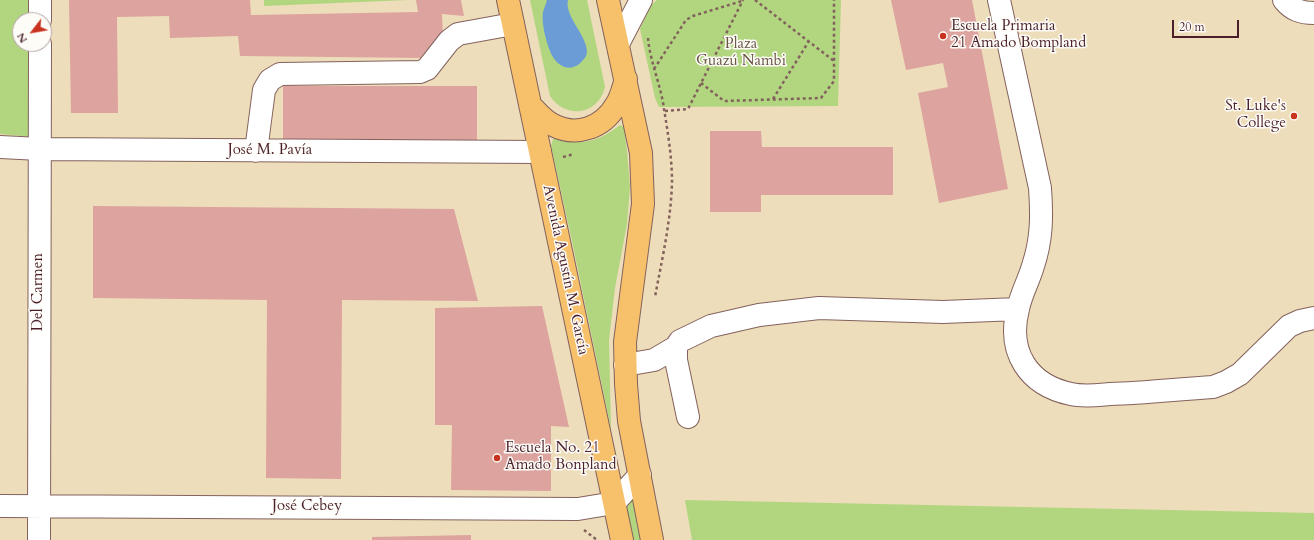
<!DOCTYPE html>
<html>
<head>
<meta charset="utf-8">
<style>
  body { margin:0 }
  #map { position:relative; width:1314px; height:540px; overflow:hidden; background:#edddba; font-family:Cardo,serif }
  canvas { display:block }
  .north { position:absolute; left:12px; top:12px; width:40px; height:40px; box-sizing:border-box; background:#fdfcf7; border:1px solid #b5a4a5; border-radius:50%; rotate:239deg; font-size:11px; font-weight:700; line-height:16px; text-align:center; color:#4a1f2b }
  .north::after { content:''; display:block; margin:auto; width:14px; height:18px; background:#c8321e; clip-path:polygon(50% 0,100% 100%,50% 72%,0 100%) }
  .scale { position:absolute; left:1172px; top:20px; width:67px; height:18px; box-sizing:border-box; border:2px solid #4a1f2b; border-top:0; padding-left:5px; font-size:12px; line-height:14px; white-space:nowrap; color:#4a1f2b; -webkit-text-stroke:3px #fdfcf7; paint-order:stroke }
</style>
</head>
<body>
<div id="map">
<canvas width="1314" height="540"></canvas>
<div class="north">N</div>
<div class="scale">20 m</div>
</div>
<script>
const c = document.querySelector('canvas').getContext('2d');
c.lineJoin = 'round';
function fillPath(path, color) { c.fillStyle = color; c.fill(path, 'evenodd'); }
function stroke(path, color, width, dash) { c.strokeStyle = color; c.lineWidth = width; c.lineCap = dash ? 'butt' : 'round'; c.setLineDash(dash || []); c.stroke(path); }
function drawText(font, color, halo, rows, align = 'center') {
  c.font = font + ' Cardo,serif'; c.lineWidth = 3; c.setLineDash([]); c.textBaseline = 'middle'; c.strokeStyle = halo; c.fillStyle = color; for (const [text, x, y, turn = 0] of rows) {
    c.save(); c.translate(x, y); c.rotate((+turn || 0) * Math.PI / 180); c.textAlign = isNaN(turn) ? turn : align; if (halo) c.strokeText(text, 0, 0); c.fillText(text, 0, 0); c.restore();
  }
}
fillPath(new Path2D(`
  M0 0H31V20H20V44H31L32 137 0 134Z
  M264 0H408L264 6Z
  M530 0H587L605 87C598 116 565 119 550 96Z
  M657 0H841L838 106 659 107 655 98 640 29 650 6Z
  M620 125 624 127 627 151 630 187 627 224 615 288 609 340 611 429 572 241 551 146 553 139C559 138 563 140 569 141 590 144 603 138 620 125Z
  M633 498 643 540H633L626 506Z
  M685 500 1314 513V540H692Z`), '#b1d67f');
fillPath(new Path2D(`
  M547 0H568C564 16 587 35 587 52 587 55 585 58 583 60 574 72 560 69 553 57 547 47 541 23 543 12 544 8 546 4 547 0Z`), '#6b9cd5');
fillPath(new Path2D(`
  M69 0H250L251 15 418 12 416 0H461L464 16 442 14 443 39 423 58 240 56 238 36 170 38 169 16 117 17 118 113H71Z
  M891 0H972L1008 189 939 203 918 93 948 87 943 63 906 70Z
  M283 86H477V141H283Z
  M710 131H761L762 147H893V195H761V212H710Z
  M93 206 454 209 478 301 342 300 341 479 266 478 267 300 93 298Z
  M542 306 569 427 551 426V491L451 490 452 425H435V308Z
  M471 535V540H372V537Z`), '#dda39f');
const minor = new Path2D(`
  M999 0 1040 188C1042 216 1042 239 1033 266 1029 280 1021 294 1018 309 1007 352 1028 385 1071 394 1084 397 1098 395 1110 394 1145 393 1179 389 1213 387L1226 382 1240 374 1289 326 1300 321 1314 318
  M1284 0C1292 10 1301 13 1314 13
  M40 20V0
  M618 44 641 0
  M0 147 40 149 540 152
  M256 151 264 90 270 80 280 74 420 72 427 69 449 41 458 34 513 24
  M625 365 654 360 676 347
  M688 417 676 360V347L680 341 711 326 759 315 819 308 943 312 1018 309
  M0 506 578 509 614 503 640 475
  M39 540 40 44`);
const major = new Path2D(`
  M508 0 622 540
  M608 0 641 153 643 204 625 342 626 384 629 421 652 540
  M530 105C537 112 544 121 553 125 576 137 603 128 616 105 621 98 623 88 626 79`);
stroke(minor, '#83625d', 24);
stroke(major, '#83625d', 24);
stroke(new Path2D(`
  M755 0 834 61
  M648 38C650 62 661 85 664 109 668 133 672 158 672 182 671 221 662 259 655 297
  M654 69 686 20 693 16 742 1
  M701 83 724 101 821 98 834 81V0
  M773 99 809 41
  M665 111 688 109 743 0
  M563 157 574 154
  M584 530 597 540`), '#83625d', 2.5, [3, 3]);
stroke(minor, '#fff', 22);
stroke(major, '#f7c06b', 22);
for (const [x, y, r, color] of [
  [943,36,4,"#c8321e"],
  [1294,116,4,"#c8321e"],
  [497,458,4,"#c8321e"]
]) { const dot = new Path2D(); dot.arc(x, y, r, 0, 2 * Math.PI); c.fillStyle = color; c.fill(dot); stroke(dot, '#fdfcf7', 1.5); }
drawText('15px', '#4a1f2b', '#fdfcf7', [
  ["Escuela Primaria",951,27],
  ["21 Amado Bompland",951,44],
  ["St. Luke's",1286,107,"right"],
  ["College",1286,124,"right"],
  ["Escuela No. 21",505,449],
  ["Amado Bonpland",505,466]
], 'left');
drawText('15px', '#695644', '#fdfcf7', [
  ["Plaza",741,45],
  ["Guazú Nambi",741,62]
]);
drawText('15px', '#4a1f2b', '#fdfcf7', [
  ["José M. Pavía",270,151],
  ["Avenida Agustín M. García",565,270,78],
  ["Del Carmen",39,292,-90],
  ["José Cebey",307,507]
]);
</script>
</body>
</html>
